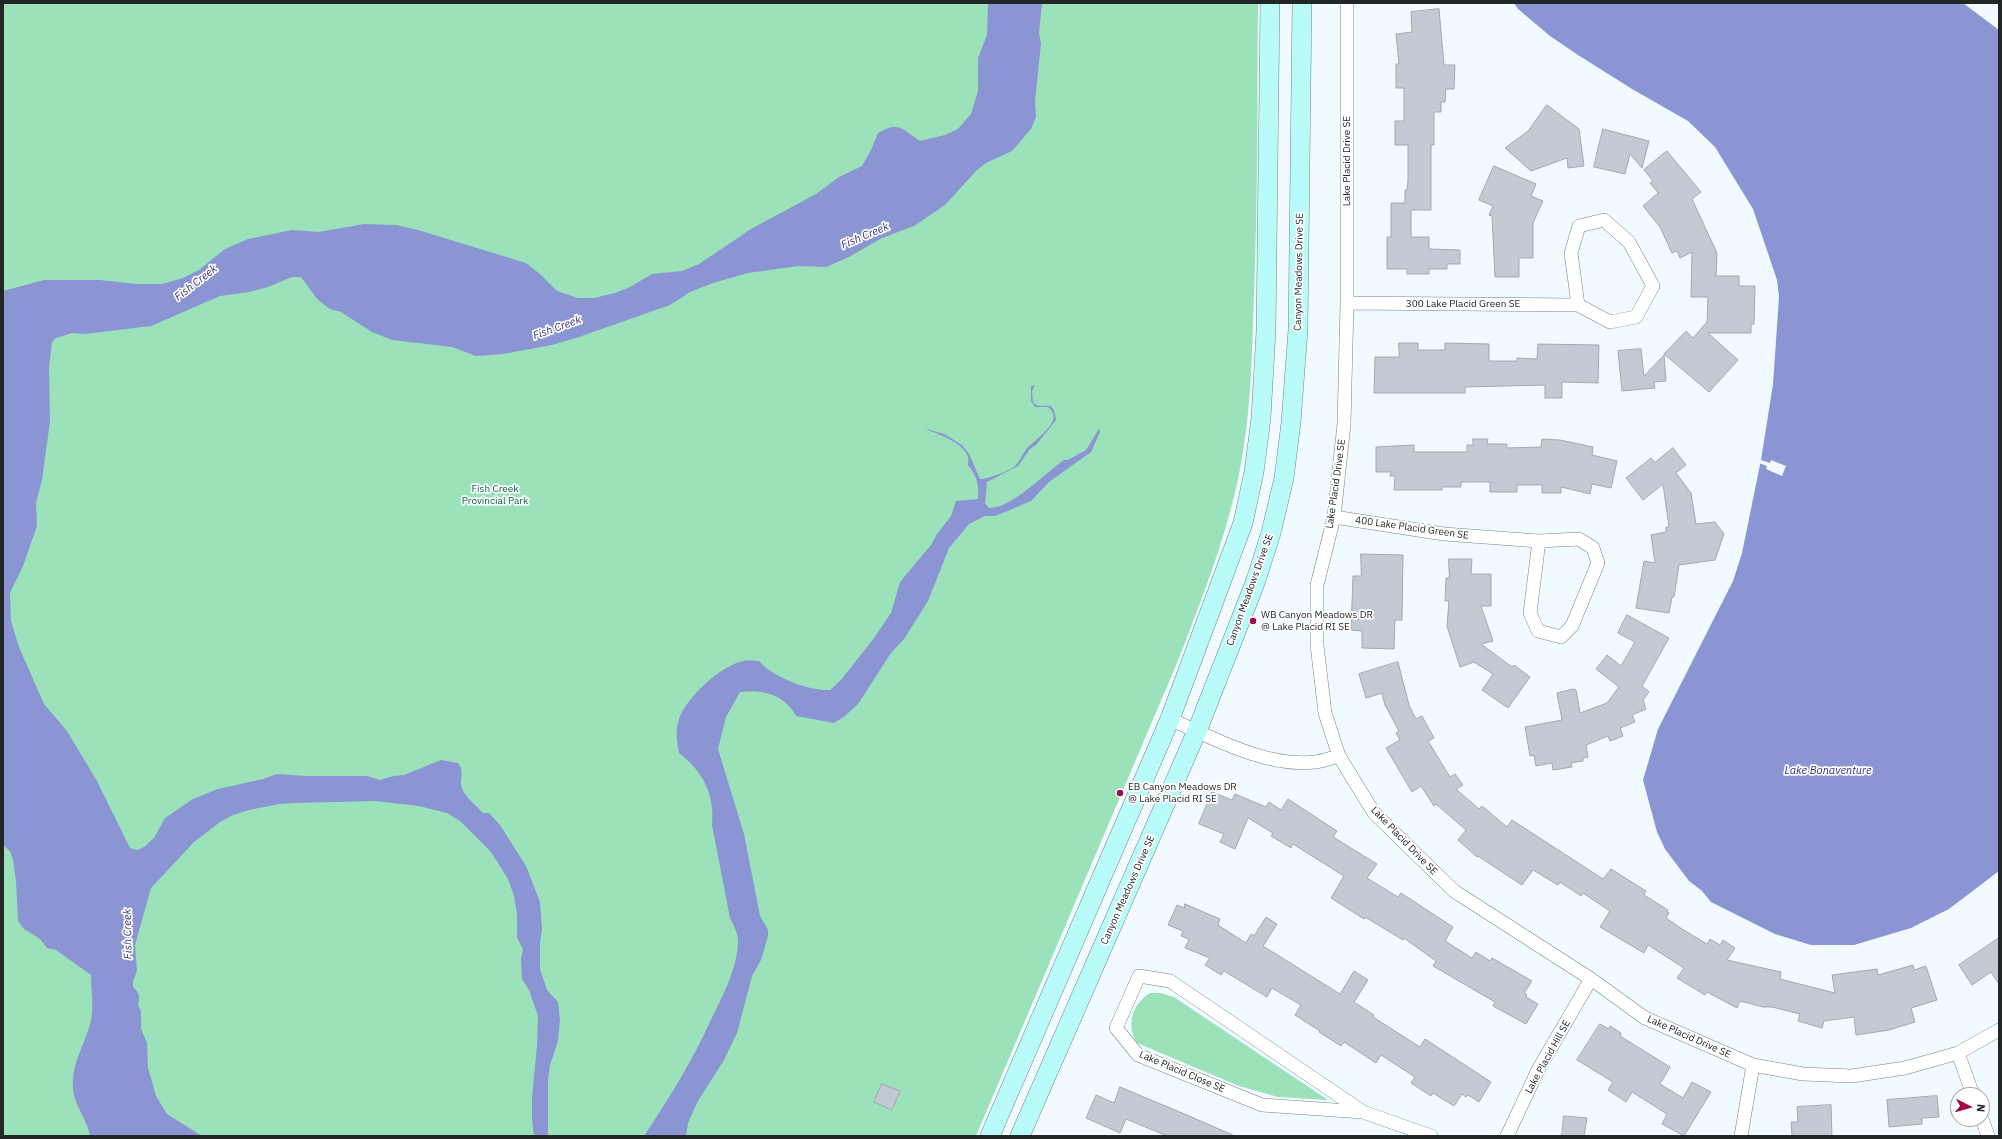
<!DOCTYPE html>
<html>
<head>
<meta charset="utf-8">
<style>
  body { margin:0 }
  #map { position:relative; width:2002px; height:1139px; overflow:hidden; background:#f1fbff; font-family:"IBM Plex Sans",sans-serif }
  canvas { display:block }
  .frame { position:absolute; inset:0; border:4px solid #212627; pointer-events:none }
  .north { position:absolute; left:1950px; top:1087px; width:40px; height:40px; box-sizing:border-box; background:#fff; border:1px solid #a6a8a9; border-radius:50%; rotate:96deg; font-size:11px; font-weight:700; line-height:16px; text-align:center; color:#212627 }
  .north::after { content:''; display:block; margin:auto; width:14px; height:18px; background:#a20a49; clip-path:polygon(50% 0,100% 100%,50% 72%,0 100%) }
</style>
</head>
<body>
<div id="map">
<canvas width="2002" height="1139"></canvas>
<div class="frame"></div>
<div class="north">N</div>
</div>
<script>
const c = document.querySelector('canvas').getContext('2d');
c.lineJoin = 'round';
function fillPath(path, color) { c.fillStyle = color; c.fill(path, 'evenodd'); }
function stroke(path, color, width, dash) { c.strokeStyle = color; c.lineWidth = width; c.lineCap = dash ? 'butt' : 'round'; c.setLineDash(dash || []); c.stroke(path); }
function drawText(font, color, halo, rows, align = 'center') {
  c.font = font + ' "IBM Plex Sans",sans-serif'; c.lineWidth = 3.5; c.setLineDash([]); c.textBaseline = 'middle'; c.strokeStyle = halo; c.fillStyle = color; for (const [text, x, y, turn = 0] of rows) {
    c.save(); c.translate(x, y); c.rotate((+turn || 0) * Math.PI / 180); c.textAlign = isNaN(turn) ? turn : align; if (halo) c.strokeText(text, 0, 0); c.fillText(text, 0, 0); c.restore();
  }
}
fillPath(new Path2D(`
  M3 3H1258C1257 100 1258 196 1254 293 1252 356 1251 422 1237 484 1223 546 1200 604 1177 663L976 1136H3Z
  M1150 993H1160L1174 997 1328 1100 1278 1097 1239 1086 1137 1043C1126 1025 1132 1004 1150 993Z`), '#9be1ba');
fillPath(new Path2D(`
  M988 3H1042L1039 33 1041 44 1035 101 1036 117 1031 129 1012 151 986 163 977 170 945 205 914 226 882 238 849 257 826 267 798 266 748 273 713 283 690 292 670 305 579 337 552 345 503 354 476 356 452 347 392 340 372 332 341 312 330 309 317 299 301 277H292L268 287 249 292 220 296 151 326 85 334 72 333 56 338 52 342 49 367 50 421 42 480 36 503 37 526 23 566 10 593 11 621 19 647 44 704 67 731 97 781 130 848 137 850 144 847 154 838 165 818 193 799 218 789 263 779 277 774 305 776H367L380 780 394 776 404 775 441 760 458 763C464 771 461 775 461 784 462 795 477 806 483 813H489L500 825 526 866 540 902 542 929 540 943V969L547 990 558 1002 560 1020 558 1041 550 1065 548 1080V1136H534L532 1120V1097L537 1046 538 1016 529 990 522 979 521 958 523 950 517 937V914L514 896 508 879 491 852 460 821 447 813 419 806 375 801 296 803 279 804 249 810 233 815 220 822 194 842 151 888 135 945 137 971 133 981V987C140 993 140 997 138 1005L141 1011V1029L147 1043 148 1068 156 1096 167 1114 202 1136H90C87 1118 74 1106 73 1088 71 1063 86 1043 91 1020 94 1005 91 990 91 975L56 950 47 948 40 939 24 929 18 921 16 881 13 860 10 851 3 845V291L44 280H100L137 284H162L183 278 199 270 225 249 248 239 292 230 319 232 364 224 396 225 418 230 526 263 540 274 557 291 578 298H594L615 293 630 287 652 274 682 271 699 264 751 229 816 194 839 177 862 166 871 150 878 133C900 121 901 129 920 141L945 135 958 129 971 114 978 91V58L987 35Z
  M1514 3H1963L1999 30V871L1949 909 1911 928 1854 945H1811L1775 934 1711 902 1702 891 1689 881 1665 849 1657 832 1643 780 1658 729 1733 581 1742 553 1761 460 1773 384 1779 297 1777 280 1753 209 1715 147 1688 121 1632 89 1578 55 1550 36 1518 9Z
  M1035 385 1032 391 1033 403C1045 412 1053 396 1056 420L1036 445 1030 449 1018 466 987 482 985 503 989 508C1011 509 1045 473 1064 460H1068L1086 450 1099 429 1100 432 1091 452 1049 482 1031 501 1010 510 995 516H985L969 524 949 548 928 601 904 639 891 653 858 704 845 716 834 723 796 716C785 695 763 689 740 692L726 717 718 749 744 834 760 916 768 930V936L761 960 752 976 737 1033 724 1060 698 1101 688 1123 686 1136H644C668 1100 691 1063 709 1024 721 999 736 972 738 944 739 935 734 926 730 918L712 825C715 795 703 771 679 753 677 741 675 731 679 719 686 698 722 664 744 661 748 660 754 661 759 661 772 677 809 691 830 690L841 680 874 638 891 613 900 582 931 545 937 534 951 516 956 501 978 499C979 484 977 476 968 465 973 446 941 435 928 430L923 423 927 429 944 434 962 445 969 454 980 479C985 480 1009 471 1014 467 1020 462 1023 452 1028 447 1034 442 1051 428 1053 420 1055 415 1052 410 1048 407H1035L1031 401V386Z`), '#8b95d3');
fillPath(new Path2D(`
  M1761 460 1770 463 1771 460 1786 466 1782 476 1766 469 1767 466 1759 463Z`), '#f1fbff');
const building = new Path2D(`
  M1439 9 1444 65H1455L1454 89H1446L1445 102H1441V112H1434V145H1431V210H1411V237H1429V249L1460 250V264H1447V269H1429V274H1407V269H1387V237H1391V203H1405V190H1407L1408 180V145H1395V121H1404V88H1396V64H1399L1396 34 1412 32 1411 12Z
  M1547 105 1579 129 1584 166 1568 168 1567 158 1531 171 1505 148 1528 131Z
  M1603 129 1649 141 1642 168 1630 154 1625 174 1594 167Z
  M1667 151 1701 192 1692 199 1717 253 1716 276H1739V286H1755L1754 324H1751V333H1708L1738 360 1709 392 1664 354 1686 331 1693 338 1707 322 1708 297H1691L1692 252 1680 258 1677 251 1672 253 1660 227 1643 206 1658 193 1650 183 1653 181 1644 170Z
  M1494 166 1536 184 1531 196 1543 201 1533 223V258H1519V277H1495L1492 216 1489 215 1493 206 1479 200Z
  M1399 343H1418V350H1445V343L1489 344V361H1517V358L1537 359 1538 344 1599 345 1598 383 1562 382V398H1545V385L1465 387V393H1374L1375 357H1399Z
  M1641 349 1644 376 1664 355 1666 381 1654 382 1655 388 1622 391 1618 351Z
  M1473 439H1488L1487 444H1507V448L1541 447 1542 439 1560 440 1593 447 1592 455 1617 461 1611 488 1592 484 1590 494 1561 487V493H1542V485H1517V492H1490V482H1461V487H1442V490H1394L1395 476H1390L1391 472H1376V447L1414 445V452H1467V445H1473Z
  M1673 448 1686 465 1676 473 1691 493 1696 524 1715 522 1724 534 1715 560 1679 565 1674 597H1672L1669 613 1636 608 1644 561 1655 563 1651 535 1666 532V527H1669L1663 484 1643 500 1626 478 1651 458 1655 462Z
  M1361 554 1403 555 1402 620H1395L1394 649 1362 648V631L1351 630 1353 576H1361Z
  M1449 559H1472L1471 574H1491V606H1481L1493 641 1481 644 1512 667 1514 665 1530 677 1508 708 1482 690 1493 674 1474 662 1460 667 1447 626 1449 601H1445L1446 578H1449Z
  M1627 615 1669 638 1642 686 1649 692 1643 700 1646 709 1632 715 1635 722 1620 728 1623 736 1610 741 1608 736 1586 745 1588 757 1583 758V761L1571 763 1572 767 1553 770 1552 763 1536 766 1534 755 1530 756 1525 727 1562 720 1557 693 1573 689 1576 690 1580 713 1607 703 1619 687 1596 669 1607 655 1621 666 1635 642 1618 633Z
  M1398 662 1409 705 1416 719 1422 716 1434 738 1428 741 1450 777 1455 774 1463 785 1456 789 1479 809 1482 806 1507 827 1512 820 1603 879 1611 869 1646 891 1644 895 1668 910 1667 912 1669 913 1666 918 1682 929 1707 944 1710 939 1720 945 1723 940 1735 948 1727 960 1781 972 1780 979 1835 993 1832 975 1877 969 1878 975 1913 965 1914 970 1926 966 1937 1000 1911 1008 1915 1022 1889 1030 1856 1035 1854 1017 1824 1021 1822 1028 1798 1021 1800 1014 1772 1007H1763L1740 1001 1737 1008 1707 992 1705 995 1677 978 1684 968 1648 945 1644 953 1600 927 1610 911 1583 893 1581 896 1560 882 1558 885 1533 870 1522 885 1478 856 1477 857 1458 840 1466 830 1436 804 1434 806 1421 786 1412 792 1386 748 1400 740 1396 733 1399 731 1385 705 1382 693 1366 698 1359 674Z
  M1212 792 1232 800 1235 794 1266 807 1269 802 1281 810 1288 799 1337 831 1333 837 1377 864 1367 878 1398 897 1401 893 1453 927 1445 941 1472 958 1476 952 1490 961 1492 958 1532 981 1524 993 1527 995 1526 997 1538 1004 1526 1024 1493 1006 1495 1002 1433 966 1436 961 1404 938 1403 940 1365 917 1364 919 1331 898 1344 876 1293 844 1291 848 1271 836 1273 833 1248 818 1235 849 1220 842 1224 834 1199 824Z
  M1185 904 1220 919 1218 925 1246 943 1251 934 1254 936 1266 917 1277 924 1263 946 1340 994 1354 971 1368 980 1354 1002 1374 1015 1373 1017 1420 1047 1425 1039 1491 1082 1479 1102 1468 1095 1466 1097 1462 1094 1454 1106 1433 1093 1431 1096 1411 1083 1415 1077 1381 1055 1376 1063 1344 1042 1341 1046 1319 1032 1320 1031 1295 1015 1301 1005 1272 988 1267 997 1224 971 1221 975 1205 965 1210 958 1185 948 1189 939 1181 936 1183 931 1168 925 1177 905 1184 908Z
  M1999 938V984L1991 972 1972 985 1959 965Z
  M1600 1024 1609 1029 1610 1026 1621 1033 1620 1036 1670 1067 1660 1084 1683 1098 1692 1082 1711 1092 1684 1136 1662 1124 1667 1114 1632 1092 1626 1102 1608 1090 1613 1082 1577 1060Z
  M882 1084 900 1091 892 1110 874 1102Z
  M1120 1087 1187 1115 1235 1136H1167L1126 1119 1120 1133 1086 1118 1096 1095 1114 1103Z
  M1937 1096 1939 1117 1922 1118V1124L1889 1127 1887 1100Z
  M1831 1105 1832 1136H1792L1791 1122H1798L1797 1107Z
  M1564 1116 1587 1118 1584 1136H1562Z`);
fillPath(building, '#c2cad3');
stroke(building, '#a0a8b0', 1);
const street = new Path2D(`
  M1347 3V303L1344 424 1334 517 1317 585V645L1325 713 1339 756 1374 813 1454 891 1591 979 1645 1018 1753 1065 1803 1074 1852 1076 1905 1068 1958 1053 1999 1030
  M1347 303 1578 305 1610 322 1636 317 1653 286 1629 242 1604 220 1579 226 1571 253 1578 305
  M1334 517 1444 534 1539 541 1579 539 1593 548 1598 563 1572 626 1561 637 1538 631 1530 613 1539 541
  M1170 719C1212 738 1268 768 1315 762 1323 761 1331 758 1339 756
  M1958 1053 1973 1095
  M1363 1112 1262 1105 1138 1055 1116 1028 1139 976 1170 981 1363 1112 1431 1136
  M1982 1119 1988 1136
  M1507 1136 1538 1070 1591 979
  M1741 1136 1753 1065`);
const secondary = new Path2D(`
  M990 1136 1170 719 1243 523 1254 472 1261 418 1266 331 1270 3
  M1020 1136 1197 731 1255 583 1271 533 1284 478 1291 423 1298 330 1302 3`);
stroke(street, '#768285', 14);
stroke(secondary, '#768285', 20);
stroke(street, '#fff', 13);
stroke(secondary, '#b9fbf8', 19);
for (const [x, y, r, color] of [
  [1253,621,4,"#a20a49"],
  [1120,793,4,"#a20a49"]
]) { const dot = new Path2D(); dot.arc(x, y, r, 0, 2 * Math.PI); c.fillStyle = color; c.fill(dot); stroke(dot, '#fff', 1.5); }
drawText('10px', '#212627', '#fff', [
  ["Lake Placid Drive SE",1347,161,-90],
  ["Canyon Meadows Drive SE",1299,272,-89],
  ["300 Lake Placid Green SE",1463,304],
  ["Lake Placid Drive SE",1336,484,-82],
  ["400 Lake Placid Green SE",1412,528,8],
  ["Canyon Meadows Drive SE",1250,590,-70],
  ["Lake Placid Drive SE",1404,841,46],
  ["Canyon Meadows Drive SE",1128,890,-66],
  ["Lake Placid Drive SE",1689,1037,24],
  ["Lake Placid Hill SE",1548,1057,-61],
  ["Lake Placid Close SE",1182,1072,23]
]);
drawText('10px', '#005f3b', '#fff', [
  ["Fish Creek",495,489],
  ["Provincial Park",495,501]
]);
drawText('10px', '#212627', '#fff', [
  ["WB Canyon Meadows DR",1261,615],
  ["@ Lake Placid RI SE",1261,627],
  ["EB Canyon Meadows DR",1128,787],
  ["@ Lake Placid RI SE",1128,799]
], 'left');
drawText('italic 11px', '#30327c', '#fff', [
  ["Fish Creek",865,236,-23],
  ["Fish Creek",196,283,-38],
  ["Fish Creek",557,328,-20],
  ["Lake Bonaventure",1828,771],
  ["Fish Creek",128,934,-91]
]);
</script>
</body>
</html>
